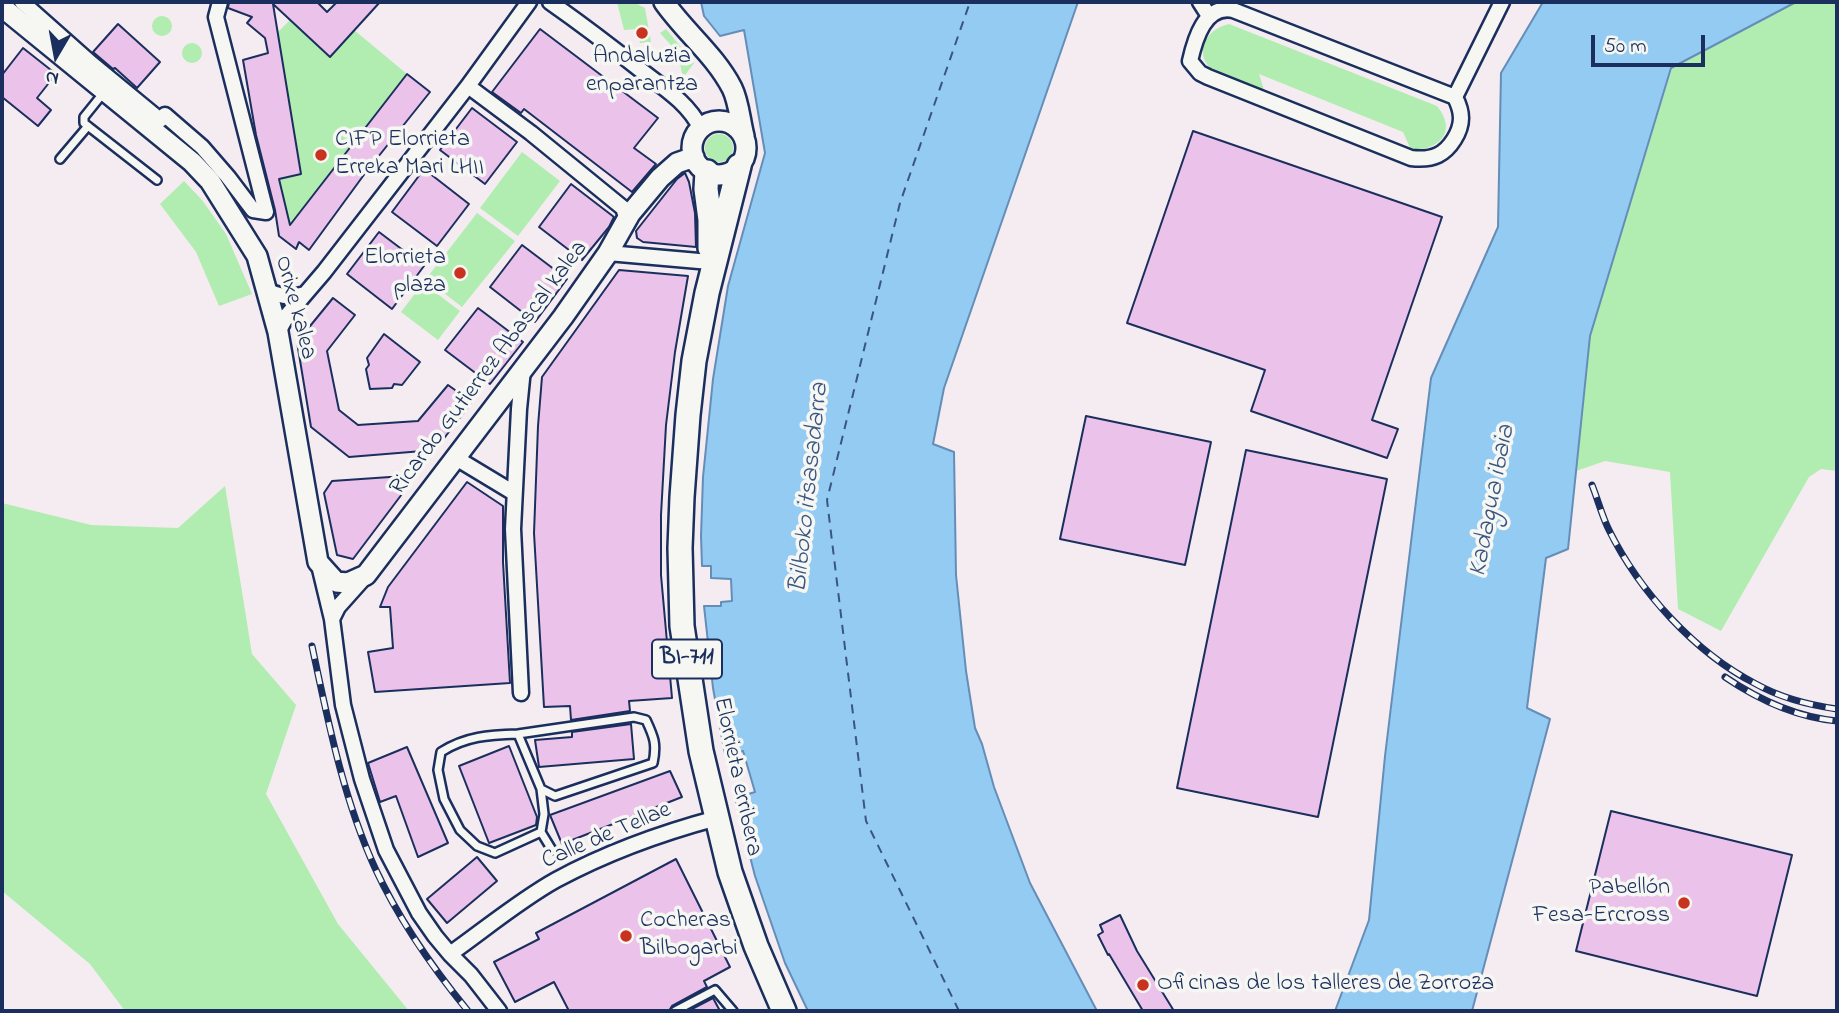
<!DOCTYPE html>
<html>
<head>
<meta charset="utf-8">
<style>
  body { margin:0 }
  #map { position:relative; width:1839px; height:1013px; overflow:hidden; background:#f4ecf0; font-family:"Indie Flower",sans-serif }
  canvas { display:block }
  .frame { position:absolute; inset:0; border:4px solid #1b2f5e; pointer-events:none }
  .north { position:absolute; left:21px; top:21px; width:70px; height:70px; -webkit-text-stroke:5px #f6f6f2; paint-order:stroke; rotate:190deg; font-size:19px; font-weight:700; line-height:28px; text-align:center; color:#1b2f5e }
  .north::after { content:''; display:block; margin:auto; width:24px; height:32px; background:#1b2f5e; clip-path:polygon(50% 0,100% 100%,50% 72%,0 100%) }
  .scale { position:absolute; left:1591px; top:35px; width:114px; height:32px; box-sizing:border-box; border:4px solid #1b2f5e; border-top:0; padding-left:9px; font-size:21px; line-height:24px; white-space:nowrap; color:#1b2f5e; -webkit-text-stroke:5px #f6f6f2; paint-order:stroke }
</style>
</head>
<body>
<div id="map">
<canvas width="1839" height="1013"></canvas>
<div class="frame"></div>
<div class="north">N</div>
<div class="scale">50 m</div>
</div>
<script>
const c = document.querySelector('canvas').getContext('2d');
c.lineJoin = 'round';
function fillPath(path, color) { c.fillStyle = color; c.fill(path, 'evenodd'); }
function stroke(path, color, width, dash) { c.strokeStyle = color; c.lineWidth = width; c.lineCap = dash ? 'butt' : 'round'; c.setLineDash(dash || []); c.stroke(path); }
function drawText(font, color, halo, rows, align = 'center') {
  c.font = font + ' "Indie Flower",sans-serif'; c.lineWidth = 7; c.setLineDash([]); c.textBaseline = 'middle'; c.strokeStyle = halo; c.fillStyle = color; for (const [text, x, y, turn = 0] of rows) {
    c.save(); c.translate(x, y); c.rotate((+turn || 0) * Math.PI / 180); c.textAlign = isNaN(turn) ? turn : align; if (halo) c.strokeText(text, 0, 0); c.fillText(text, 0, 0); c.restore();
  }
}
fillPath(new Path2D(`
  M617 2H633L645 8 651 42 640 43 637 29 624 30Z
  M1796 2H1837V471L1821 469 1809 477 1721 631 1678 609 1670 472 1605 461 1576 471 1590 336 1672 68Z
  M152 26a10 10 0 1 1 20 0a10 10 0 1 1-20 0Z
  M290 20 354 30 407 74 290 225 279 179 301 174 277 33Z
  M1229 24 1437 106C1458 132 1439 150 1411 150L1403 132 1259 74 1265 93 1218 74C1192 59 1202 30 1229 24Z
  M666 29 694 63 683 78 678 53 660 33Z
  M182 53a10 10 0 1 1 20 0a10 10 0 1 1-20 0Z
  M705 148a14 14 0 1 1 28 0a14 14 0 1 1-28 0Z
  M522 152 560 181 518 236 480 208Z
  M184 181 202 200 226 234 252 294 219 306 196 252 160 204Z
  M477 213 515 241 462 307 426 279Z
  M423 283 460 311 438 340 401 312Z
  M225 486 252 654 296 705 266 794 338 924 409 1011H125L90 964 2 891V503L91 525 178 528Z`), '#b1ecb1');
const water = new Path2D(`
  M701 2H1078L944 388 933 444 954 452 956 575 966 671 975 728 982 744 994 787 1030 883 1097 1011H808L785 963 755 876 735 798 755 792 743 751 725 755 713 688 704 606H721V602L732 601 731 579 711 578V566H702L701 536 703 477 713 379 728 286 765 153 744 30 720 36 704 16Z
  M1543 2H1796L1671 68 1590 336 1568 549 1546 558 1527 708 1550 719 1472 1011H1335L1369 920 1385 756 1431 378 1498 227 1501 73Z`);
fillPath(water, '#94cbf2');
stroke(water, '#648db7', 2);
stroke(new Path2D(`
  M959 1011 866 821 827 500 900 203 970 2`), '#395683', 2, [9, 7]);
const building = new Path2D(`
  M229 2H317L327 12 337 2H380L330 57 273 4 301 174 279 179 290 225 407 74 430 92 366 172 309 250 299 242 296 249 279 236 275 210 256 135 243 60 268 53 265 38 247 23 252 17 228 8Z
  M118 24 160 62 137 88 115 68 113 69 93 52Z
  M540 29 658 118 634 148 656 164 632 192 524 109 521 113 492 92Z
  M23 48 56 74 37 98 51 110 38 126 2 97V75Z
  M472 108 517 142 485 184 440 150Z
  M1193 131 1442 217 1372 420 1398 429 1387 458 1251 411 1265 370 1127 323Z
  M424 169 469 204 437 246 392 212Z
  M685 173 689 182 695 213 696 247 643 242 637 238 636 231 677 179Z
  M571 184 614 217 609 227 582 260 539 227Z
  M379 232 424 266 392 309 347 274Z
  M522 245 567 279 535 322 490 287Z
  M619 270 688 276 675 352 666 425 661 515V575L672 698 629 701 630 711 571 720 570 706 544 707 534 533 538 426 542 377Z
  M333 298 355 315 327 351 339 410 358 425 418 421 448 385 472 402 435 450 349 457 311 427 297 342Z
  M478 308 523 342 490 384 445 350Z
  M384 334 420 362 402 385 394 384 392 388 370 389 366 369 369 365 367 358Z
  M1086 416 1211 442 1185 565 1060 539Z
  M1246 450 1387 479 1318 817 1177 788Z
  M390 477H394L402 494 353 559 337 555 324 493 332 481Z
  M467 482 503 506V562L510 683 375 692 368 652 393 648 390 607H380L388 587Z
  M631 724 634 759 539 767 535 740 572 737V732Z
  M509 746 537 817 536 825 489 843 459 766Z
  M407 747 448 843 418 857 396 796 380 802 368 763Z
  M670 771 682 797 562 844 550 815Z
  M1611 811 1792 855 1757 996 1576 951Z
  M477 857 497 881 447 923 427 899Z
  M676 859 730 967 704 981 707 987 672 1006 669 1011H569L554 982 515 1002 494 962 539 939 536 933Z
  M1120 915 1137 951 1174 1011H1143L1109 954 1108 955 1098 935 1103 932 1100 925Z
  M713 998 720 1011H688Z`);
fillPath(building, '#ebc2e9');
stroke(building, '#1b2f5e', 2);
const lane = new Path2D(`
  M105 91 84 117V123L157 180
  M60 159 88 126
  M518 734 634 717 646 720C654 737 657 744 653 763L555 796 541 789 518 734C489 735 466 736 441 752L438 770 444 799 460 830 477 846 495 853 541 832 552 850
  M541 789 544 814 541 832
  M675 1011 715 990 733 1011`);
const street = new Path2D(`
  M22 2 92 64 160 120 165 115 202 147 228 177 253 210 266 212 216 17 220 2
  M550 2C580 23 609 45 638 68 661 86 688 102 701 129
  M1200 2 1209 16
  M468 86 531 133 623 208 627 219
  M1455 97 1233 10C1205 4 1195 39 1190 61L1200 73 1208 77 1411 158C1420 159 1430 159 1438 155 1450 149 1461 132 1461 118 1461 110 1458 103 1455 97L1502 2
  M608 253 710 262
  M267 291C282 296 289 299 305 294
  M278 332 288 314 324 272 468 86 529 2
  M456 458 514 493
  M319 565 332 619 343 705 362 779 386 850 419 913 435 936 450 954 471 975 499 1011
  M332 619 338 607 363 579
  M521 693 513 529 519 409 523 369
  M450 954C484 930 520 900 556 880 606 853 661 833 717 818`);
const secondary = new Path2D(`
  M664 2C685 32 715 55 732 88 739 102 740 121 744 136
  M2 7 192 162 210 181 257 256 278 332 318 562 336 582 348 583 366 575 563 317 608 253 630 214 660 178 677 163 694 157
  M692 148a27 27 0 1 1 54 0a27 27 0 1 1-54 0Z`);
const primary = new Path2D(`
  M739 166 707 293 694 361 688 415 682 497 680 548 682 626 701 751 730 872 756 946 784 1011
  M707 172 706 189 710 220V248`);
stroke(lane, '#1b2f5e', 12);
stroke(street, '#1b2f5e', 19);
stroke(secondary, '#1b2f5e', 24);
stroke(primary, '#1b2f5e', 28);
stroke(lane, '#f6f6f2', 7);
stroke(street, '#f6f6f2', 14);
stroke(secondary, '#f6f6f2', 19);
stroke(primary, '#f6f6f2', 23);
const rail = new Path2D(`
  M1592 485C1598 500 1602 516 1609 530 1639 591 1695 653 1756 684 1781 698 1809 705 1837 709
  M312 646C328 721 343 798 375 868 399 920 432 967 468 1011
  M1725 677C1759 700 1796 717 1837 721`);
stroke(rail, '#1b2f5e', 7);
stroke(rail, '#f6f6f2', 4.5, [13]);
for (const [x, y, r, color] of [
  [642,33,7,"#c8321e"],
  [321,155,7,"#c8321e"],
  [460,273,7,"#c8321e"],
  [1684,903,7,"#c8321e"],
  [626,936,7,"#c8321e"],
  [1143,985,7,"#c8321e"]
]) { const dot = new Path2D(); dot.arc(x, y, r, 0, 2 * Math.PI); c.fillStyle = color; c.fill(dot); stroke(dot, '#f6f6f2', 2.5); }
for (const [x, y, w] of [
  [687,659,70]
]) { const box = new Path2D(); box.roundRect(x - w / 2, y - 19.5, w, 39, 5); c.fillStyle = '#f6f6f2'; c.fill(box); stroke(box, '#1b2f5e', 2); }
drawText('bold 23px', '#1b2f5e', null, [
  ["BI-711",687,659]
]);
drawText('24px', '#1b2f5e', '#f6f6f2', [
  ["Andaluzia",642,58,"center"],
  ["enparantza",642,86,"center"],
  ["CIFP Elorrieta",335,141],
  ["Erreka Mari LHII",335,169],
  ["Elorrieta",446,259,"right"],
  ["plaza",446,287,"right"],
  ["Pabellón",1670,889,"right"],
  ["Fesa-Ercross",1670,917,"right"],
  ["Cocheras",640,922],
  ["Bilbogarbi",640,950],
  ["Oficinas de los talleres de Zorroza",1157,985]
], 'left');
drawText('24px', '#1b2f5e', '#f6f6f2', [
  ["Orixe kalea",294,308,75],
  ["Ricardo Gutierrez Abascal kalea",490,369,-53],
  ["Elorrieta erribera",736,777,78],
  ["Calle de Tellae",607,837,-23]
]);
drawText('italic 26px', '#395683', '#f6f6f2', [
  ["Bilboko itsasadarra",811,488,-84],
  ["Kadagua ibaia",1494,501,-79]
]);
</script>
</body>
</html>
